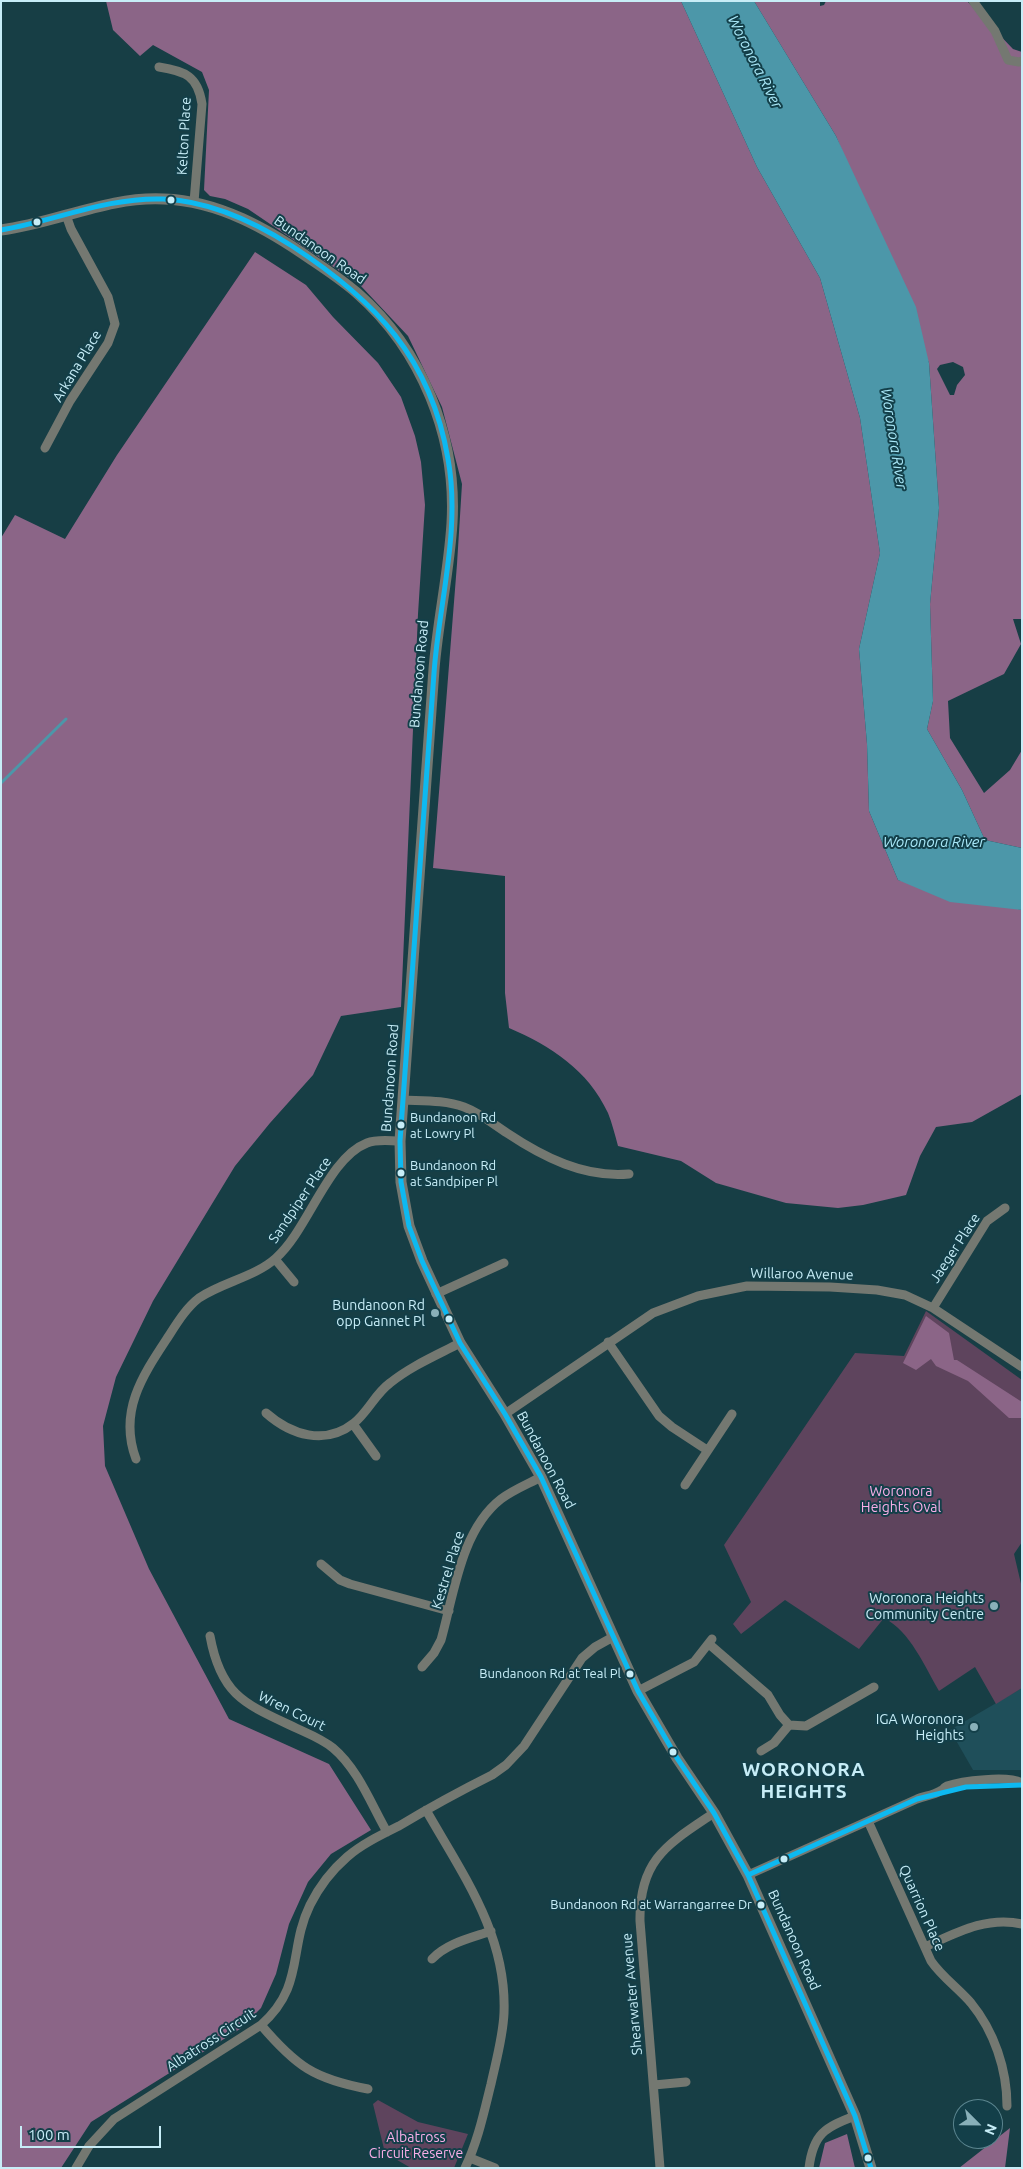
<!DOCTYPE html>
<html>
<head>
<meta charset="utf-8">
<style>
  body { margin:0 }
  #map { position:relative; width:1023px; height:2169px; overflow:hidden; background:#173e45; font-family:Ubuntu,sans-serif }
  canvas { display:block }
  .frame { position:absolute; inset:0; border:2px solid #c7edf7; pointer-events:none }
  .north { position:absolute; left:953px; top:2099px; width:50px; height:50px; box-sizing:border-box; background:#133f49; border:1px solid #5b858f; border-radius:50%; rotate:113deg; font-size:14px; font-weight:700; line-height:20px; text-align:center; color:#c7edf7 }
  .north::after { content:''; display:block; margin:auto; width:18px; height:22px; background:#89b0b9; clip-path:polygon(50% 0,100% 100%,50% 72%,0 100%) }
  .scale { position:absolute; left:20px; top:2126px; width:141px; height:22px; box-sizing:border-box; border:2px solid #c7edf7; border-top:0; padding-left:6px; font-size:15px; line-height:18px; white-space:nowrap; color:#c7edf7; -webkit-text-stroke:4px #133f49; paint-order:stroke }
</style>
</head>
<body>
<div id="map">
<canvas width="1023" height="2169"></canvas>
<div class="frame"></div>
<div class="north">N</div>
<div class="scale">100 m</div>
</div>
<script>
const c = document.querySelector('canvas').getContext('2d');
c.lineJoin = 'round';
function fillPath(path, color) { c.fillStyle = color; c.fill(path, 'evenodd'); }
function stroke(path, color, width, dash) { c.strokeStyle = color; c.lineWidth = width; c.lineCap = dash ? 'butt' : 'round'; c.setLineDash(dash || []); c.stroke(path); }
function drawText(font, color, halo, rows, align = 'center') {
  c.font = font + ' Ubuntu,sans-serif'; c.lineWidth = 4; c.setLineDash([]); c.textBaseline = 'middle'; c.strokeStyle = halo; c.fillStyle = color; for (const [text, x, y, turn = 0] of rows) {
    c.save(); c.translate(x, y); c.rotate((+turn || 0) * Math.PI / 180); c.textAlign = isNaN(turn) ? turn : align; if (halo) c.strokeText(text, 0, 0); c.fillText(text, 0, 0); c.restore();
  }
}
fillPath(new Path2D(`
  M1022 1688V1770H973L950 1730Z`), '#1f4f5a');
fillPath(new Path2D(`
  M926 1311 1022 1380V1542L1014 1554 1022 1588V1688L996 1704 975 1667 939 1691C925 1667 910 1631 884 1618L859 1649 785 1600 741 1634 733 1624 751 1602 724 1545 855 1353 904 1356Z
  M378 2100 418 2122 468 2134 454 2168H411L385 2153 373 2104Z`), '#5e445d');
fillPath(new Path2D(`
  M106 1H681L757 167 820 278 860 418 880 553 859 649 867 744 869 811 898 880 1022 910V1094L972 1122 936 1127 920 1156 906 1195 863 1205 838 1208 786 1203 716 1183 681 1161 618 1146C615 1135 612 1123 608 1113 588 1070 551 1046 509 1028L505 993V876L433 868 457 564 462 484 442 407 408 336 360 285 248 209 225 199 210 196 204 190 209 90 202 72 153 45 140 56 113 30Z
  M754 1H820V6L824 5 826 1H967L1013 49 1022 52V619H1013L1021 644 1004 674 948 701 950 738 984 793 1010 770 1022 750V848L985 840 962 790 927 729 933 701 930 604 939 508 929 363 836 136ZM953 362 963 367 965 375 957 385 954 395H950L937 369 940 365Z
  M255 252 306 285 333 317 378 363 401 397 415 436 421 462 425 505 418 614 401 1007 341 1016 313 1075 270 1123 235 1166 153 1301 116 1377 103 1426 105 1466 149 1569 229 1719 329 1764 371 1830 331 1854 308 1882 289 1924 276 1974 261 2008 240 2029 91 2122 61 2168H1V538L15 515 65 539 117 455Z
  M926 1316 949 1333 954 1360H957L1022 1402V1418H1009L968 1381 936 1366 931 1359 916 1370 903 1363Z
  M1010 2128 1005 2168H959Z
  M847 2134 855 2168H819L825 2143Z`), '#8b6587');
fillPath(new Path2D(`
  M681 1H754L836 136 916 307 929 363 939 508 930 604 933 701 927 729 962 790 985 840 1022 848V910L950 902 898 880 869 811 867 744 859 649 880 553 860 418 820 278 757 167Z`), '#4c97a9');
stroke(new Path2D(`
  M1 783 66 719`), '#4c97a9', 3);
stroke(new Path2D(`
  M973 1 995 31 1008 60 1019 62 1022 61
  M159 67C185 71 198 76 202 104L194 202
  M45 448 70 401 108 343 115 324 108 297 71 229 66 215
  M403 1100C423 1101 445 1100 464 1107 480 1113 493 1124 507 1133 543 1157 584 1178 629 1174
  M275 1259 294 1282
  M436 1294 504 1263
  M933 1308 987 1221 1005 1208
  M608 1342 659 1416 672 1427 707 1450
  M266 1413C291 1435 325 1446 354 1423 368 1412 375 1394 390 1383 411 1366 437 1355 460 1343
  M505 1414 653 1313 698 1296 747 1286 830 1287 877 1290 905 1295 933 1308 1022 1367
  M353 1424 376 1456
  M136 1459C118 1411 143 1375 168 1337 177 1323 186 1308 199 1298 223 1282 255 1277 276 1258 308 1230 328 1158 367 1143 377 1139 389 1141 400 1141
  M685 1485 732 1414
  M321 1564 340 1580 350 1584 449 1611
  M210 1636C221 1696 245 1704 296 1728 309 1734 322 1739 333 1748 358 1769 371 1804 387 1832
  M709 1644 768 1695 780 1715 789 1725 806 1726 874 1687
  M422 1667 434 1653 441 1640C454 1594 461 1530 501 1499 513 1490 528 1484 541 1477
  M638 1691 694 1662 712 1639
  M761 1751 774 1743 789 1725
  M426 1810C463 1875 507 1935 504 2013 503 2037 496 2061 491 2084 484 2112 478 2141 465 2168
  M868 1821 931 1961C942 1977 958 1988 971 2003 994 2031 1007 2069 1007 2106
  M748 1875 917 1799C925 1796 934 1795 940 1791 946 1788 941 1789 947 1786 961 1781 1009 1775 1022 1783
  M925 1947C956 1933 986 1916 1022 1924
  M432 1959C447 1943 471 1938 491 1931
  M261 2025C296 2066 314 2079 368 2089
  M654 2085 686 2082
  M470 2158 495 2168
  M76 2168 89 2146 114 2119 261 2025C305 1986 288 1950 310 1905 319 1887 332 1870 347 1857 362 1844 381 1835 399 1826 429 1808 460 1791 492 1775L506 1765 524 1746 582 1658 595 1647 613 1637
  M660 2168 640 1921C639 1859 668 1844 714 1813
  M809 2168C813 2134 825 2127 855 2116`), '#747871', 9);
stroke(new Path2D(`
  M1 230C56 223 108 196 164 199 219 201 268 229 312 260 327 270 343 281 357 293 422 350 457 437 452 523 449 572 438 620 434 669L400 1141 401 1182 409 1226 422 1261 460 1343 505 1414 541 1477 638 1691 677 1758 714 1813 748 1875 855 2116 871 2168`), '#747871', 11);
stroke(new Path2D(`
  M1 230C55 221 107 197 163 199 210 201 253 221 292 246 375 300 431 358 448 459 461 530 439 602 434 673 422 829 411 985 400 1141L401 1182 409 1226 422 1261 460 1343 505 1414 541 1477 638 1691 677 1758 714 1813 748 1875 855 2116 871 2168
  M748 1875 917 1799 966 1787 1022 1785`), '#0db9f1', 5);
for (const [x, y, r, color] of [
  [171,200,4.5,"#c7edf7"],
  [37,222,4.5,"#c7edf7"],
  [401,1125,4.5,"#c7edf7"],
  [401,1173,4.5,"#c7edf7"],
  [435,1313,5,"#89b0b9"],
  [449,1319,4.5,"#c7edf7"],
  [994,1606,5,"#89b0b9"],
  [630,1674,4.5,"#c7edf7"],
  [974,1727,5,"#89b0b9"],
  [673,1752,4.5,"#c7edf7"],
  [784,1859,4.5,"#c7edf7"],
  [761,1905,4.5,"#c7edf7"],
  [868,2158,4.5,"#c7edf7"]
]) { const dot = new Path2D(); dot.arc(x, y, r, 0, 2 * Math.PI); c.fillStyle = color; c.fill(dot); stroke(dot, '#133f49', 2); }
drawText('13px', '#c7edf7', '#133f49', [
  ["Bundanoon Rd",410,1118],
  ["at Lowry Pl",410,1134],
  ["Bundanoon Rd",410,1166],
  ["at Sandpiper Pl",410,1182],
  ["Bundanoon Rd at Teal Pl",621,1674,"right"],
  ["Bundanoon Rd at Warrangarree Dr",752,1905,"right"]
], 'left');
drawText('14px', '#c7edf7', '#133f49', [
  ["Kelton Place",184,136,-87],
  ["Bundanoon Road",320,250,35],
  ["Arkana Place",77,366,-59],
  ["Bundanoon Road",419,674,-85],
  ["Bundanoon Road",390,1078,-86],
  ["Sandpiper Place",300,1200,-56],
  ["Jaeger Place",955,1248,-57],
  ["Willaroo Avenue",802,1274,1],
  ["Bundanoon Road",546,1460,62],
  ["Kestrel Place",448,1570,-73],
  ["Wren Court",292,1711,26],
  ["Quarrion Place",922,1908,66],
  ["Bundanoon Road",794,1940,66],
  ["Shearwater Avenue",632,1994,-95],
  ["Albatross Circuit",211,2040,-33]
]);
drawText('14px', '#c7edf7', '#133f49', [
  ["Bundanoon Rd",425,1305],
  ["opp Gannet Pl",425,1321],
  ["Woronora Heights",984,1598],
  ["Community Centre",984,1614],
  ["IGA Woronora",964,1719],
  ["Heights",964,1735]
], 'right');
drawText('14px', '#f9aee7', '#133f49', [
  ["Woronora",901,1491],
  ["Heights Oval",901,1507],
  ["Albatross",416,2137],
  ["Circuit Reserve",416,2153]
]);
drawText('italic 15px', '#a9e8f8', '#133f49', [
  ["Woronora River",755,62,63],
  ["Woronora River",894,439,81],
  ["Woronora River",934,842]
]);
c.letterSpacing = '1px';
drawText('bold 19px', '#c7edf7', '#133f49', [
  ["WORONORA",804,1770],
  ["HEIGHTS",804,1792]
]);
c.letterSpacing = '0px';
</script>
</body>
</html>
